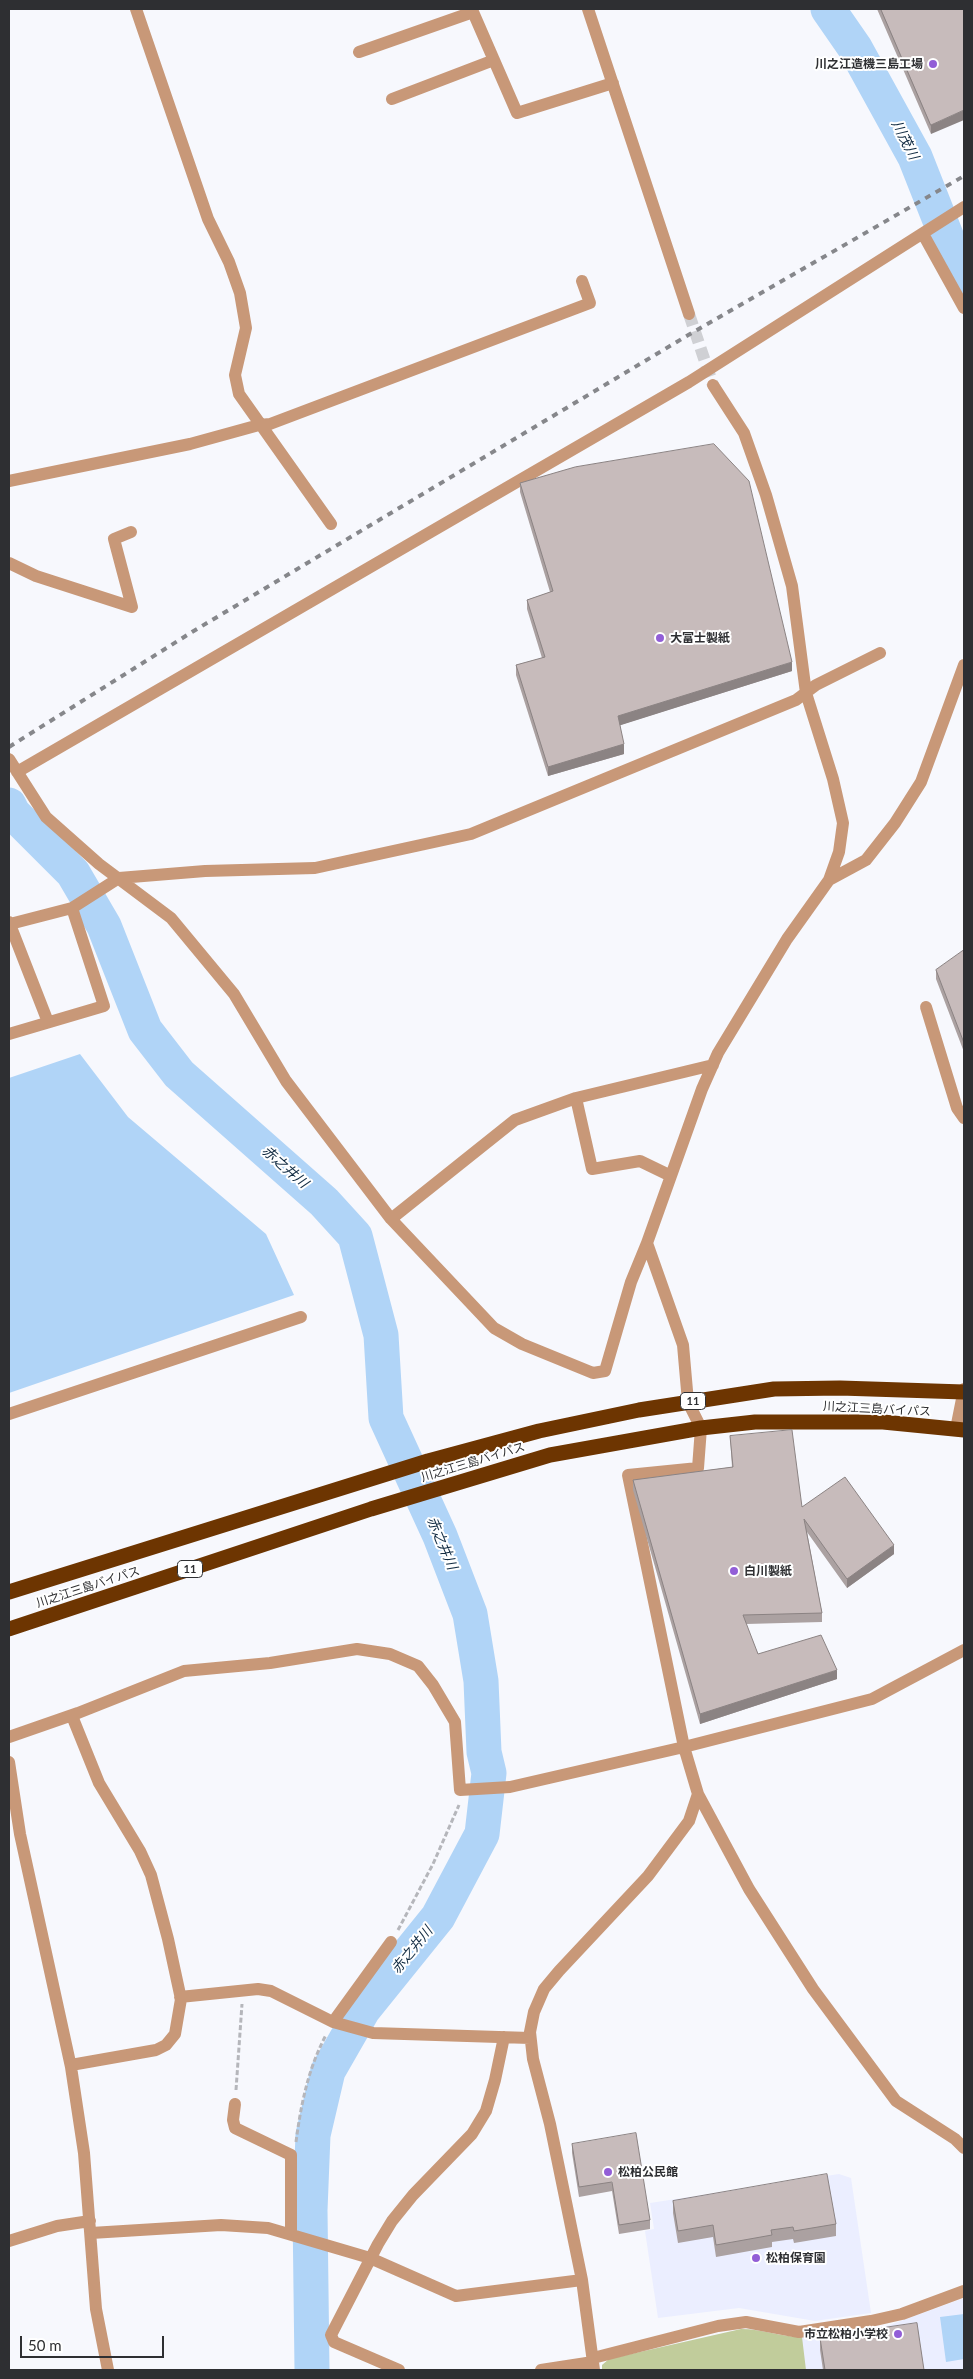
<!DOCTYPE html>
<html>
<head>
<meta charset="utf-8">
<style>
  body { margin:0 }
  #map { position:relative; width:973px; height:2379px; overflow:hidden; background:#f7f8fd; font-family:Lato,sans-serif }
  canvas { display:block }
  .frame { position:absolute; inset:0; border:10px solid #2e2f32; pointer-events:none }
  .scale { position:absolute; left:20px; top:2336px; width:144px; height:22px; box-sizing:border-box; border:2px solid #2e2f32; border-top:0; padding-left:6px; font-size:15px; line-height:18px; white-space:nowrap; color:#2e2f32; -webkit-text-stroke:4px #fff; paint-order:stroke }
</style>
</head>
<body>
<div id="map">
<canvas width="973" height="2379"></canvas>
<div class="frame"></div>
<div class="scale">50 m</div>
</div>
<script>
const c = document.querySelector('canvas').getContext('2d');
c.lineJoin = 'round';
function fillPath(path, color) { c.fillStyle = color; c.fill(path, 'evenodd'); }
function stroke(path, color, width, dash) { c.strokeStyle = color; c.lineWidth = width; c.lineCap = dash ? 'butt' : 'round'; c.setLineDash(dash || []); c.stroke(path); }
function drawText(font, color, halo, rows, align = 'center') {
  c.font = font + ' Lato,"Noto Sans JP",sans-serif'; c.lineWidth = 4; c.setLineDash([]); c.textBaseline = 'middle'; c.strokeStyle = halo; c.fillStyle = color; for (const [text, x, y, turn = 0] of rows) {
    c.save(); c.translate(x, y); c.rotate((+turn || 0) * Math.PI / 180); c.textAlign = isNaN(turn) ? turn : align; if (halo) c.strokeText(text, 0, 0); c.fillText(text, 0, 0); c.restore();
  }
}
fillPath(new Path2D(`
  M839 2174 851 2178 871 2313 815 2321 739 2308 658 2318 645 2231 654 2229 650 2203Z
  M964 2298V2370H602V2365L609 2359 741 2329H755L790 2337H802L884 2327Z`), '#ebeeff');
fillPath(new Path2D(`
  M741 2329C762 2329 781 2337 802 2337L806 2370H602V2365L609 2359Z`), '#c1cc9b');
fillPath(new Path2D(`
  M80 1054 128 1117 266 1234 294 1295 9 1393V1078Z
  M964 2314V2359L946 2362 940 2317Z`), '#b0d4f7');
stroke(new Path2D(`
  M828 9 855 48 915 157 964 281
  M9 805 13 813 73 873 104 926 145 1030 179 1074 324 1202 355 1236 381 1335 386 1418 440 1536 470 1614 481 1681 484 1752 489 1773 482 1834 438 1917 363 2010 328 2071 313 2135 310 2210 312 2370`), '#b0d4f7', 35);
stroke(new Path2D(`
  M689 314 713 385`), '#cfd0d4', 12, [12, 6]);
stroke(new Path2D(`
  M398 1930 433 1864 459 1805
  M236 2090 242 2004
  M296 2142C301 2104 308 2069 326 2035`), '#b5b6bb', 3, [5, 2.5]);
stroke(new Path2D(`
  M136 9 208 219 229 262 240 293 246 328 235 375 239 394 331 524
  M588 9 689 314
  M359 52 473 12 517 113 613 83
  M392 99 494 60
  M923 234 964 308
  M713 385 744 433 766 495 792 586 806 693 833 779 843 823 839 852 829 880 787 939 718 1053 702 1089 647 1243 683 1345 688 1402 701 1428 698 1468 628 1475 684 1747 698 1794 749 1889 813 1989 896 2101 955 2139 964 2148
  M9 481 190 444 259 425 270 424 590 303 582 281
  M9 563 36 576 132 607 114 539 131 532
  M9 759 46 817 99 864 171 918 234 994 286 1081 391 1219 494 1328 522 1344 593 1373 605 1371 631 1282 647 1243
  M17 772 689 382 964 207
  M829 880 866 860 895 823 921 782 964 665
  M9 922 48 1022
  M10 924 72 908
  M926 1007 957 1108 964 1118
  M9 1034 104 1006 72 908 119 878 205 871 315 868 471 834 796 700 816 685 880 653
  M576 1098 592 1169 640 1161 671 1176
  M391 1219 515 1120 576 1098 713 1065
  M9 1414 301 1317
  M956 1429 964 1389
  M9 1737 78 1713 184 1671 270 1663 357 1649 390 1654 418 1666 433 1685 455 1722 460 1790 510 1787 684 1747 872 1699 964 1650
  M9 1762 20 1834 71 2067 84 2153 96 2309 108 2370
  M180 1997 258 1989 271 1991 333 2022 373 2033 530 2038
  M333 2022 391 1942
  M71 2065 156 2050 166 2045 175 2034 181 1999 168 1939 151 1875 140 1851 99 1783 72 1716
  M235 2104 233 2120 235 2128 291 2155V2233
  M91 2233 221 2225 268 2228 370 2258 456 2296 582 2280
  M9 2241 57 2226 90 2221
  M593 2358 718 2326 746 2322 799 2332 871 2321 902 2314 964 2291
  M399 2370 334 2342 331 2335 378 2244 392 2221 413 2195 472 2134 486 2111 495 2080 504 2037
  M541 2370 593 2362
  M594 2370 582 2280 550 2124 533 2059 530 2032 534 2012 544 1989 559 1971 648 1876 689 1821 698 1794`), '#c89878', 12);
stroke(new Path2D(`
  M9 1592 428 1461 539 1431 639 1410 774 1389 840 1388 964 1392
  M9 1629 371 1509 550 1455 701 1428 755 1422H883L964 1430`), '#6d3501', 15);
stroke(new Path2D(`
  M9 747 192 632 685 337 964 176`), '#86878b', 4, [6, 6]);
fillPath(new Path2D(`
  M877 9H964L931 134Z
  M520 483 792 671 620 725 624 754 548 776 516 675V665L542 658 527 609V600L550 592 520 492Z
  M964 950V1052L936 979V970Z
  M730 1436 802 1507 894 1554 847 1588 807 1532 822 1613V1622L746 1624 758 1654 837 1679 700 1724 633 1490V1480L732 1467Z
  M572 2144 650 2220V2229L619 2234 612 2191 579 2197 572 2153Z
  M673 2201 836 2224V2236L794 2243 793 2239 772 2242V2247L716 2257 713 2237 678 2243 673 2213Z
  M820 2338 924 2370H823L820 2350Z`), '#aba1a1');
fillPath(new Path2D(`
  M964 110V120L931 134V125Z
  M792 662V671L618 726V716Z
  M624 744V754L548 776V767Z
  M894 1545V1554L847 1588V1579Z
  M837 1670V1679L700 1724V1714Z`), '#8b8383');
const building = new Path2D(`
  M881 9H964V110L931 125Z
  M714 444 749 481 792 662 618 716 624 744 548 767 516 665 545 657 527 600 553 591 520 483 575 467Z
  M964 950V1043L936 970Z
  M792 1430 802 1507 845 1477 894 1545 847 1579 804 1519 822 1613 743 1615 758 1654 821 1635 837 1670 700 1714 633 1480 733 1467 730 1436Z
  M636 2133 650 2220 619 2225 612 2182 579 2187 572 2144Z
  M827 2174 836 2224 794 2231 793 2227 771 2230 772 2235 716 2245 713 2225 678 2231 673 2201Z
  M917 2323 924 2370H825L820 2338 827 2336Z`);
fillPath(building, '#c7bbbb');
stroke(building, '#8b8383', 1);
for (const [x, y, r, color] of [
  [933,64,5,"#925ed7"],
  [660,638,5,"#925ed7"],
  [734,1571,5,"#925ed7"],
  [608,2172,5,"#925ed7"],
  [756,2258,5,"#925ed7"],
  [898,2334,5,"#925ed7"]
]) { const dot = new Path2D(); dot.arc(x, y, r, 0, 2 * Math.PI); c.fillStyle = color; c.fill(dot); stroke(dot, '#fff', 2); }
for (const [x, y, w] of [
  [693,1401,25],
  [190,1569,25]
]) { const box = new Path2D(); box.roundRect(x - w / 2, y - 8.5, w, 17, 4); c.fillStyle = '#fff'; c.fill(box); stroke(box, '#2e2f32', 1); }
drawText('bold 11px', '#2e2f32', null, [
  ["11",693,1401],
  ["11",190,1569]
]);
drawText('bold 12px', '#2e2f32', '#fff', [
  ["川之江造機三島工場",923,64,"right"],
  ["大富士製紙",670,638],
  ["白川製紙",744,1571],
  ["松柏公民館",618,2172],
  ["松柏保育園",766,2258],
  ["市立松柏小学校",888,2334,"right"]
], 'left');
drawText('12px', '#2e2f32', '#fff', [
  ["川之江三島バイパス",877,1409,3],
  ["川之江三島バイパス",473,1462,-17],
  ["川之江三島バイパス",88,1587,-18]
]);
drawText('italic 14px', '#112b42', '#fff', [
  ["川茂川",905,140,63],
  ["赤之井川",285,1167,41],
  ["赤之井川",442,1543,67],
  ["赤之井川",412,1950,-51]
]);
</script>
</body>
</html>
